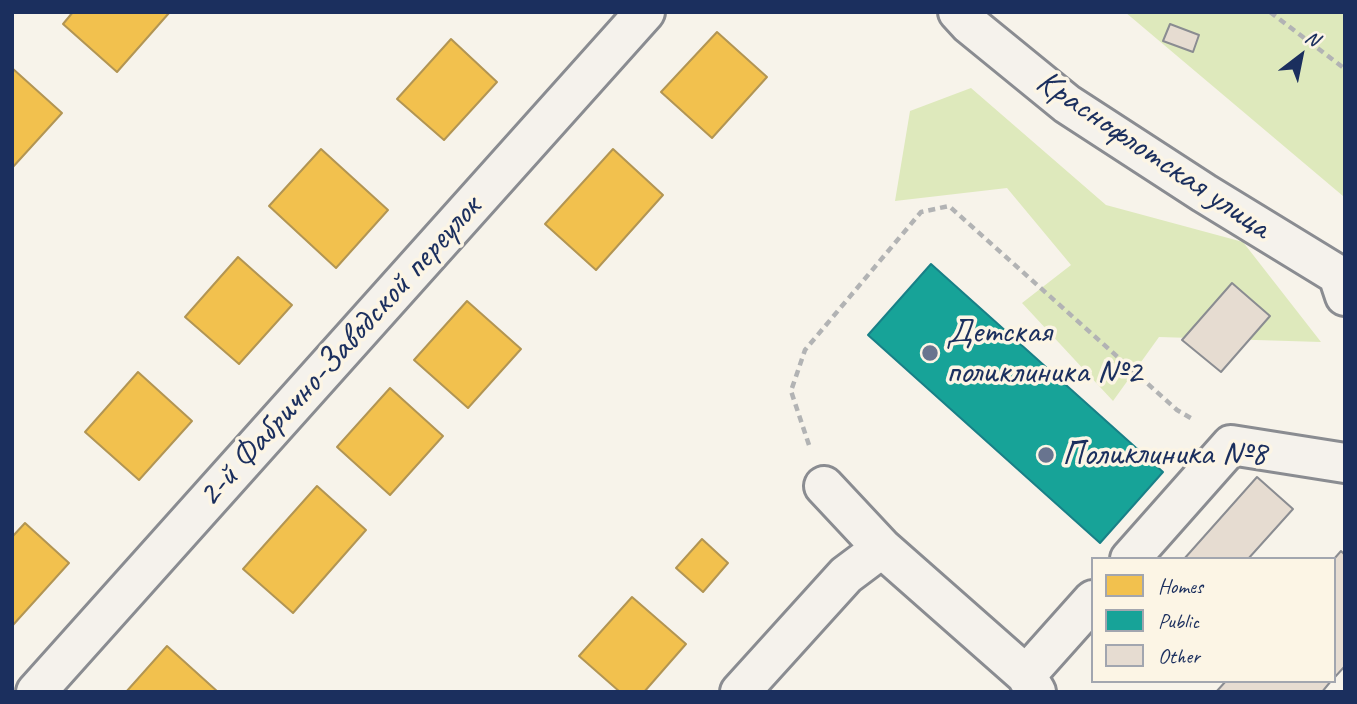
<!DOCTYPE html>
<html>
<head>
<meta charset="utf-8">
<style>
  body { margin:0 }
  #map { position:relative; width:1357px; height:704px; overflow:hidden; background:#f7f3ea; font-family:Caveat,sans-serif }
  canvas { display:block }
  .frame { position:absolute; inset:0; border:14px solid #1b2f5e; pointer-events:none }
  .legend { position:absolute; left:1091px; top:557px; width:245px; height:126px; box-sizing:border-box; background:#fcf5e5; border:2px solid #a2a6af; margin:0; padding:9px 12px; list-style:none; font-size:21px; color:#1b2f5e }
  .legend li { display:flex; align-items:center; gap:14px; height:35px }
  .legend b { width:35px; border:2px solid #a2a6af }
  .north { position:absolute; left:1266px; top:21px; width:70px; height:70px; -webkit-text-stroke:5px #fcf5e5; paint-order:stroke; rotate:32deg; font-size:19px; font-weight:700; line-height:28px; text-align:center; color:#1b2f5e }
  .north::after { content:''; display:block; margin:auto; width:24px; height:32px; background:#1b2f5e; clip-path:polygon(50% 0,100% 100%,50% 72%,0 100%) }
</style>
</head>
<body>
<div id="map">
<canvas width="1357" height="704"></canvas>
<div class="frame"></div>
<ul class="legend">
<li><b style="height:19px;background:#f2c14e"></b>Homes</li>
<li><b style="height:19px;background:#17a398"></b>Public</li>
<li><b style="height:19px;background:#e6dcd1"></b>Other</li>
</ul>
<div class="north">N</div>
</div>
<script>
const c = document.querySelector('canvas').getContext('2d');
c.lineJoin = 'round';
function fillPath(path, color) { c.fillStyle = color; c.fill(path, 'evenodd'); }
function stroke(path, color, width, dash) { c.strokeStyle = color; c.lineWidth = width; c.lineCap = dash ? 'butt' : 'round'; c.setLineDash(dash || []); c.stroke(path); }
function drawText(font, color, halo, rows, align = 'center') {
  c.font = font + ' Caveat,sans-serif'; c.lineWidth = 7; c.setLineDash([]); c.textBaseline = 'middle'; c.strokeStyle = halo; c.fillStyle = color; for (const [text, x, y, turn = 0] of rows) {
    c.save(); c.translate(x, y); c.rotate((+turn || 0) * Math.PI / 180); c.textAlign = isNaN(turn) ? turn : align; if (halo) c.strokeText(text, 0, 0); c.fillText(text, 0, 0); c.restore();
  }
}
fillPath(new Path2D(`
  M1125 12H1345V195L1343 196Z
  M971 88 1106 205 1243 242 1321 342 1159 337 1113 401 1022 303 1071 265 1007 188 895 201 910 111Z`), '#dee9bc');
const homes = new Path2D(`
  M73 12H168L169 13 117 72 63 24Z
  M717 32 767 77 712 138 661 92Z
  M451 39 497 82 444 140 397 99Z
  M12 68 62 113 12 168Z
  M321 149 388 210 336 268 269 206Z
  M613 149 663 195 596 270 545 224Z
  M238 257 292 305 239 364 185 317Z
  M467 301 521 349 468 408 414 360Z
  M138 372 192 421 139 480 85 432Z
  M390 388 443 436 390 495 337 447Z
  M317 486 366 530 293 613 243 569Z
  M25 523 69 563 13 625 12 537Z
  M702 539 728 563 703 592 676 568Z
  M632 597 686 644 644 692H620L579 656Z
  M167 646 218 692H126Z`);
fillPath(homes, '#f2c14e');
stroke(homes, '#b29553', 2);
const public = new Path2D(`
  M931 264 1163 472 1100 543 868 335Z`);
fillPath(public, '#17a398');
stroke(public, '#188087', 2);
const building = new Path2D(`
  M1170 24 1199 35 1193 52 1163 41Z
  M1232 283 1270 316 1221 372 1182 340Z
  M1257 477 1293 509 1248 559H1184Z
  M1341 551 1345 555V666L1334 678V559Z
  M1226 681H1331L1322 692H1216Z`);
fillPath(building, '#e6dcd1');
stroke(building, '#8a8c91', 2);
const minor = new Path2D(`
  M958 12 969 24 1067 104 1204 193 1338 275 1345 296
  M824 486 882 548 1026 675 1036 692
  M1130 559 1231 445 1345 463
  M1026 675 1093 600
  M36 692 645 12
  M740 692 846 575 882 548`);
stroke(minor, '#8a8c91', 44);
stroke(new Path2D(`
  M1270 12 1345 69
  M809 445 791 391 805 350 921 212 949 206 1177 410 1194 420`), '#b2b3b4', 4.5, [7, 5]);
stroke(minor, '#f5f2ec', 38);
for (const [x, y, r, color] of [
  [930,353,9,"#68748f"],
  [1046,455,9,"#68748f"]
]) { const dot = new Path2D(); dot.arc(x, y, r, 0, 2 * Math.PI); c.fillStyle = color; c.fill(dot); stroke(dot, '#fcf5e5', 2.5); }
drawText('35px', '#1b2f5e', '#fcf5e5', [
  ["Краснофлотская улица",1153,155,34],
  ["2-й Фабрично-Заводской переулок",340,352,-48]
]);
drawText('35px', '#1b2f5e', '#fcf5e5', [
  ["Детская",946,333],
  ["поликлиника №2",946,373],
  ["Поликлиника №8",1062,455]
], 'left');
</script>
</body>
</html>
